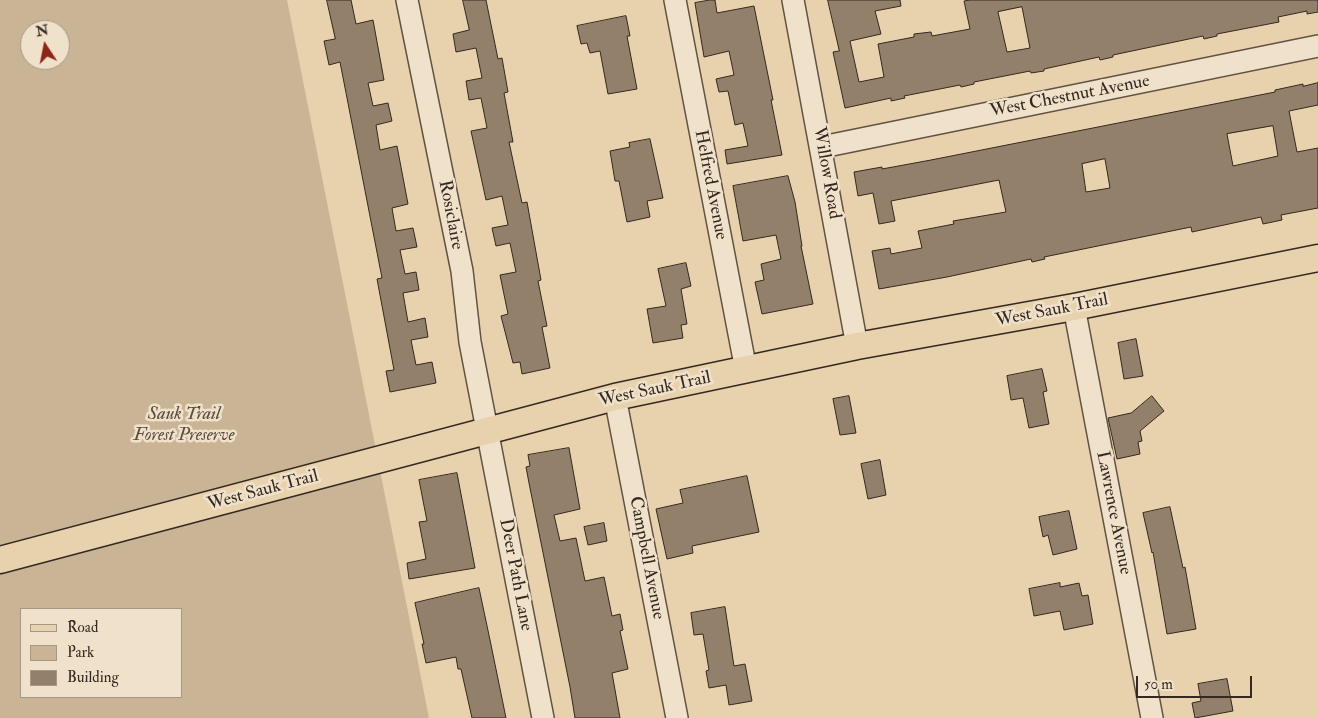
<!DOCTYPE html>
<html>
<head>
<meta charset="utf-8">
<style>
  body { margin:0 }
  #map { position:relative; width:1318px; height:718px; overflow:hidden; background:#e8d2ae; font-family:"IM FELL Double Pica",serif }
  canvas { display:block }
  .legend { position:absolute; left:20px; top:608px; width:162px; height:90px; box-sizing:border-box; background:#f0e2ca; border:1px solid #a59886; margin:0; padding:6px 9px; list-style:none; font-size:15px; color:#342820 }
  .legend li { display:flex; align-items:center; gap:10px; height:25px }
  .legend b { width:25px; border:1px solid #a59886 }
  .north { position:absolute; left:20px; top:20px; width:50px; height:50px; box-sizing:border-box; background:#f0e2ca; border:1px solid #a59886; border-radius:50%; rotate:349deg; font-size:14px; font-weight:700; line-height:20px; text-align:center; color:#342820 }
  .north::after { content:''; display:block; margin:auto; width:18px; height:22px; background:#8f2418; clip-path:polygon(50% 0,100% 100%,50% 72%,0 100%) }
  .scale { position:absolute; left:1136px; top:676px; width:116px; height:22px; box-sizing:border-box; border:2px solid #342820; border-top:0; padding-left:6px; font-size:15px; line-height:18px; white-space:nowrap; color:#342820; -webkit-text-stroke:4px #f0e2ca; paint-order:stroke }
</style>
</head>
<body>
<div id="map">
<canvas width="1318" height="718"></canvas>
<ul class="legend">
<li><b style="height:6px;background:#e8d2ae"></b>Road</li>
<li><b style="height:14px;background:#c9b596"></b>Park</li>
<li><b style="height:14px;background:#92806a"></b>Building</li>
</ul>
<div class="north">N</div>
<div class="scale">50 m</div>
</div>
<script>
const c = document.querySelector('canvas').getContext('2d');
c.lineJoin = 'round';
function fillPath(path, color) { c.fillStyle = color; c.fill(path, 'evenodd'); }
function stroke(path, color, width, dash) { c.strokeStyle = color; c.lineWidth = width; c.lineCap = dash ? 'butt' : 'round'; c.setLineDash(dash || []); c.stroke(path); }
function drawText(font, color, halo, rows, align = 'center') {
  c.font = font + ' "IM FELL Double Pica",serif'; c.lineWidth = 5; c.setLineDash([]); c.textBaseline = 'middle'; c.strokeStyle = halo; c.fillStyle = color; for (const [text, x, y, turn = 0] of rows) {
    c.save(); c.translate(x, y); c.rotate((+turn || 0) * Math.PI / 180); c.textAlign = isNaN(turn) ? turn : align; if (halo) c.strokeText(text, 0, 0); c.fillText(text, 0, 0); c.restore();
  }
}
fillPath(new Path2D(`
  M0 0H287L429 718H0ZM30 30H60V60H30ZM21 609H181V697H21Z`), '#c9b596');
const building = new Path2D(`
  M327 0H351L356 24 373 20 384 80 368 83 373 106 388 103 392 121 376 125 380 150 397 146 408 204 392 208 396 231 413 228 417 247 400 250 405 274 416 272 419 290 403 293 408 322 425 318 428 337 411 340 416 365 432 362 436 383 390 392 386 371 394 370 377 279 382 278 340 62 329 65 324 41 335 39Z
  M463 0H486L498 59 502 58 508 92 504 93 513 142H509L522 203 527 202 541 280 538 281 547 326 542 327 550 368 522 374 520 362 513 363 501 316 508 314 500 275 516 272 510 243 496 246 492 228 508 225 502 196 486 200 471 131 487 128 481 98 469 100 466 81 482 78 476 48 456 52 453 34 469 30Z
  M710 0H715L717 13 754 6 773 100H771L782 155 727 164 725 150 748 146 743 123 735 125 728 91 719 92 716 79 734 75 729 51 704 57 695 3Z
  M828 0H900L901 6 875 11 881 34 850 41 859 82 884 77 878 44 914 37V34L931 32 932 36 970 29 964 1 970 0H1318V12L1307 14V11L1278 17 1279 22 1217 34V36L1204 39 1203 36 1113 55V57L1100 60 1099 57 1044 69V71L1031 73 1030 71 974 82V84L961 87 960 85 904 96 905 98 891 101V98L845 108 833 52 839 51ZM1022 7 1030 48 1007 52 998 12Z
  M626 16 630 36H627L637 89 608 94 600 51 590 53 587 43 581 44 577 26Z
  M1318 83V105L1289 111 1297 152 1318 148V208L1281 215 1282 220 1263 224 1261 217 1192 232 1191 227 1044 257 1045 259 1032 262 1031 259 947 277 879 289 872 251 890 248 891 254 922 248 918 231 954 224 953 221 1006 212 999 180 891 201 895 221 879 224 873 193 858 196 854 172 882 167V169L931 160 1275 92V90L1303 84V86ZM1273 126 1278 156 1233 166 1227 134ZM1105 159 1110 188 1086 192 1082 164Z
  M650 139 663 198 647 201 650 217 627 222 619 181H615L610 151 630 147 629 143Z
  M788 176 795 202 802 246H801L813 304 762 314 755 282 764 280 761 264 781 259 776 235 743 241 733 186Z
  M686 263 691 286 681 289 687 324 681 325 683 338 653 343 647 309 666 306 658 269Z
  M1136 339 1143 376 1124 379 1118 343Z
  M1042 369 1047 391 1043 392 1049 424 1029 428 1023 398 1011 400 1007 376Z
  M849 396 856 433 840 435 833 399Z
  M1152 396 1164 411 1140 431 1142 441 1138 442 1140 454 1117 459 1108 418 1131 413Z
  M569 448 580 509 554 515 560 541 576 538 585 581 604 577 612 616 620 614 623 630 620 631 628 669 612 673 620 718H575L570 687 529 483 526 467 530 466 528 455Z
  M880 460 886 495 868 499 861 464Z
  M457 473 475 568 409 579 407 563 426 559 419 522 427 521 419 480Z
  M747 476 759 532 692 546 693 553 667 559 656 509 683 503 680 490Z
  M1170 507 1183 568 1185 567 1196 629 1167 634 1153 552 1152 553 1143 513Z
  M1069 511 1077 549 1053 555 1048 535 1043 537 1039 517Z
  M604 523 607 541 588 545 584 527Z
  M1060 583V587L1079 583 1082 596 1088 595 1093 624 1064 630 1060 611 1034 616 1029 589Z
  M479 588 490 640 506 718H472L461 669H458L456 657 426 663 422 644H424L415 603Z
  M725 607 734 666 745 664 752 701 729 705 726 685 709 688 706 671 709 670 703 634 694 635 691 613Z
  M1227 679 1233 711 1195 718 1192 703 1201 701 1198 684Z`);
fillPath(building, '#92806a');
stroke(building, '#342820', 1);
const minor = new Path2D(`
  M407 0 462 271 470 342 543 718
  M675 0 746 370
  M793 0 857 346
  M822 147 1318 46
  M1074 307 1152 718
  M615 397 677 718`);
const major = new Path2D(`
  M0 560 615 397 857 346 1074 307 1318 258`);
stroke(minor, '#615244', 24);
stroke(major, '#342820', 29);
stroke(minor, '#f0e2ca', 21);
stroke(major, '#e8d2ae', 26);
drawText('18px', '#342820', '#f0e2ca', [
  ["West Chestnut Avenue",1070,97,-11],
  ["Willow Road",826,173,80],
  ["Helfred Avenue",710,185,79],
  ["Rosiclaire",450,215,79],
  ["West Sauk Trail",1052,311,-11],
  ["West Sauk Trail",655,390,-12],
  ["West Sauk Trail",263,491,-15],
  ["Lawrence Avenue",1113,513,79],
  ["Campbell Avenue",646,558,79],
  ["Deer Path Lane",515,575,79]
]);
drawText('italic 18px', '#594b3e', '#f0e2ca', [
  ["Sauk Trail",184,415],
  ["Forest Preserve",184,436]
]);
</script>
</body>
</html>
